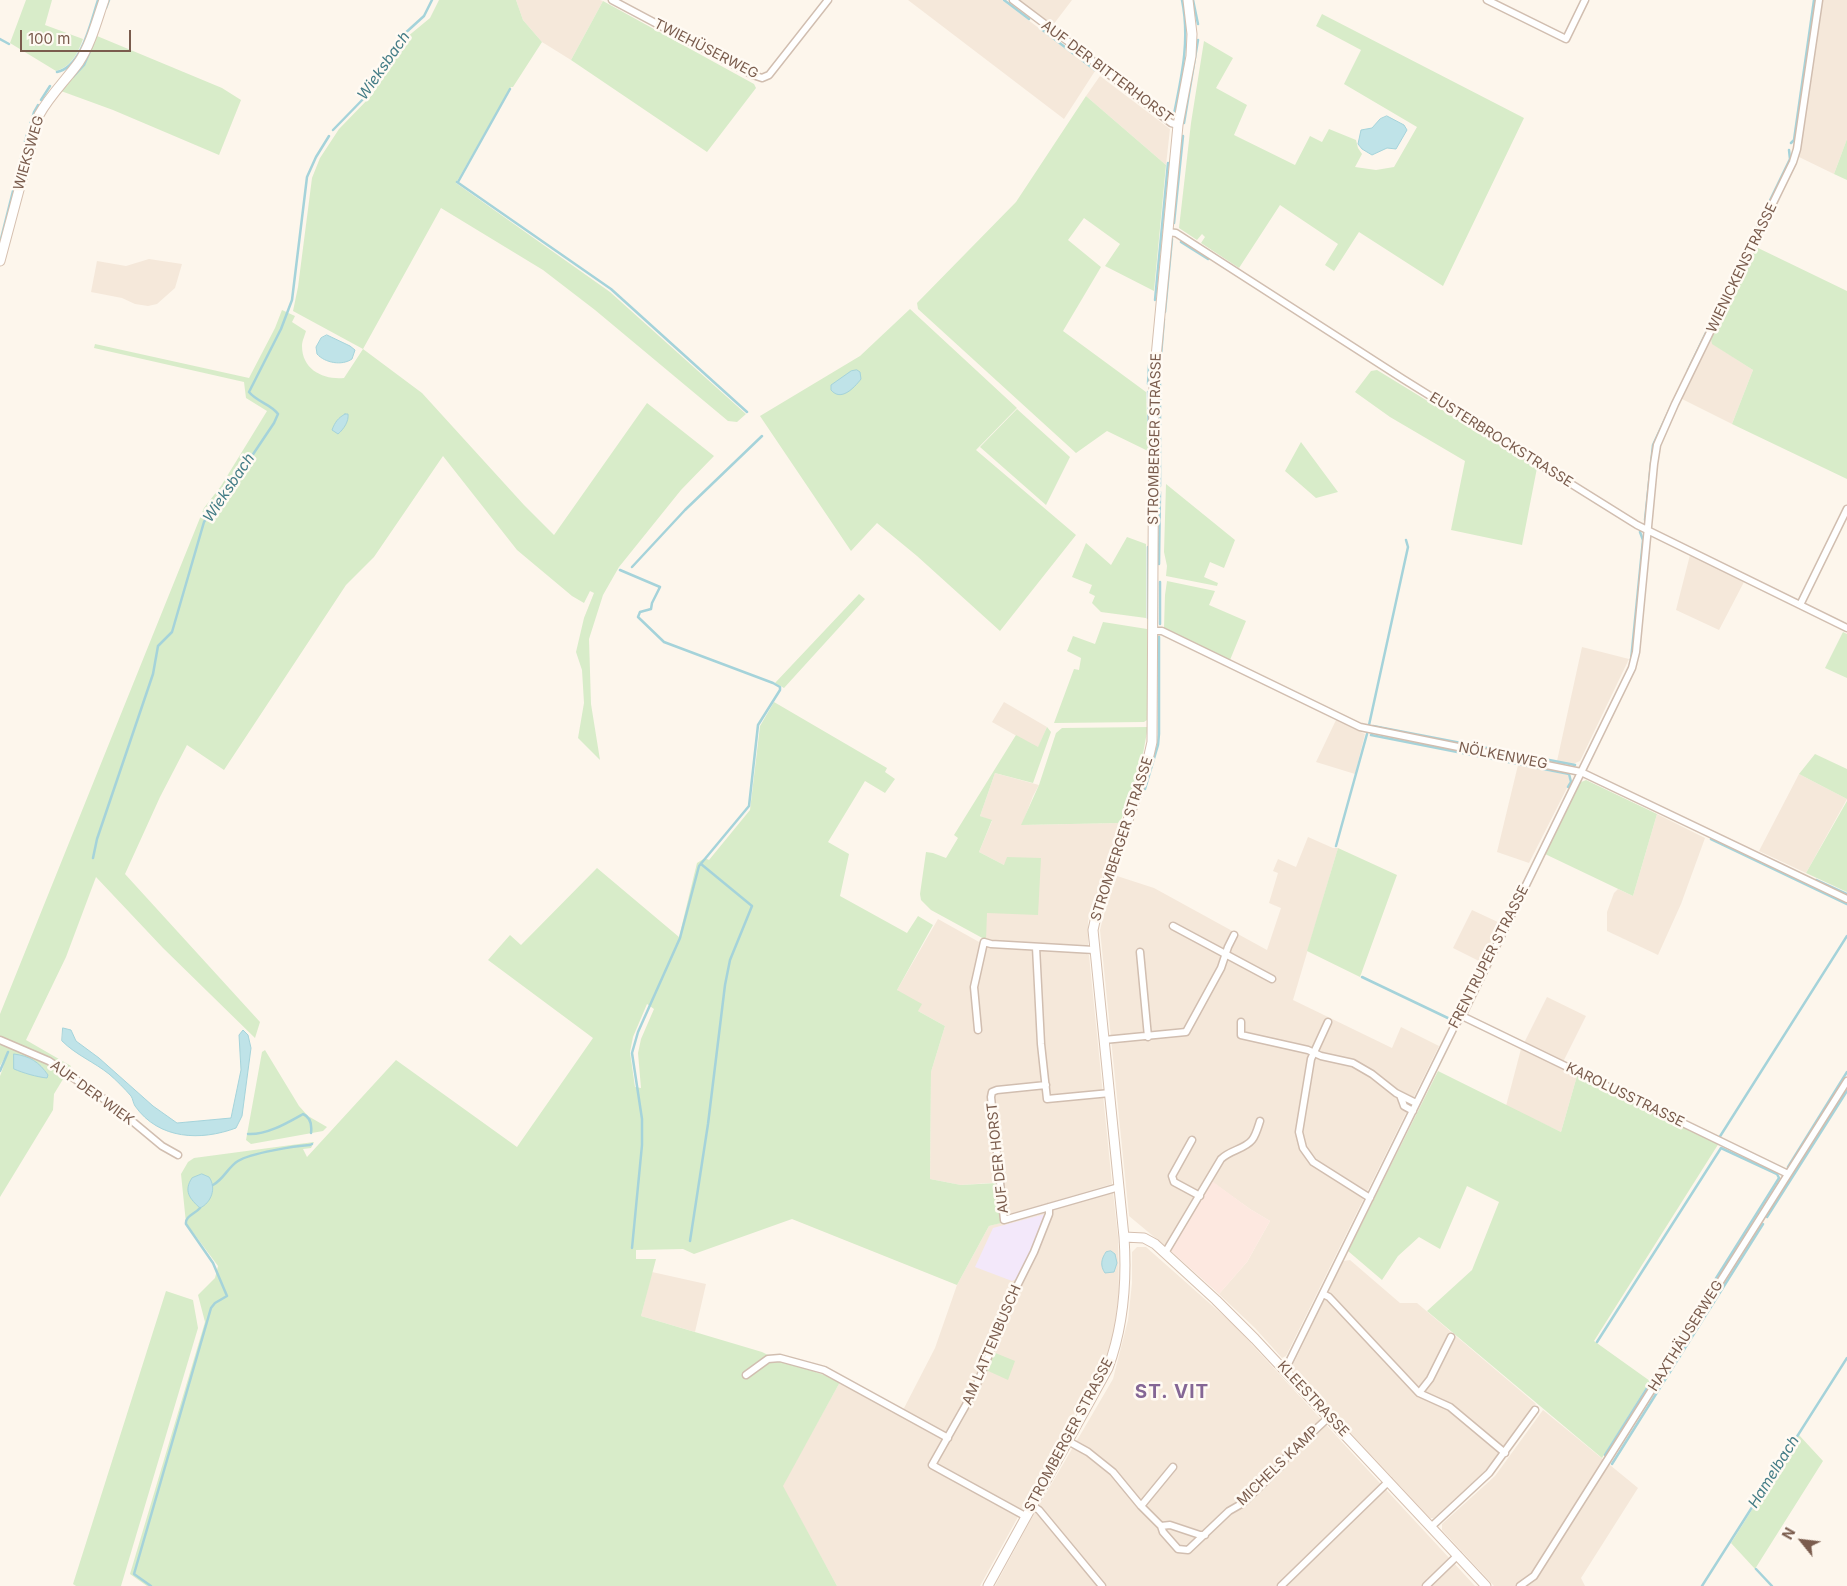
<!DOCTYPE html>
<html>
<head>
<meta charset="utf-8">
<style>
  body { margin:0 }
  #map { position:relative; width:1847px; height:1586px; overflow:hidden; background:#fdf6ec; font-family:Inter,sans-serif }
  canvas { display:block }
  .north { position:absolute; left:1777px; top:1516px; width:50px; height:50px; -webkit-text-stroke:4px #fffaf3; paint-order:stroke; rotate:299deg; font-size:14px; font-weight:700; line-height:20px; text-align:center; color:#7a5c4d }
  .north::after { content:''; display:block; margin:auto; width:18px; height:22px; background:#7a5c4d; clip-path:polygon(50% 0,100% 100%,50% 72%,0 100%) }
  .scale { position:absolute; left:20px; top:30px; width:111px; height:22px; box-sizing:border-box; border:2px solid #7a5c4d; border-top:0; padding-left:6px; font-size:15px; line-height:18px; white-space:nowrap; color:#7a5c4d; -webkit-text-stroke:4px #fffaf3; paint-order:stroke }
</style>
</head>
<body>
<div id="map">
<canvas width="1847" height="1586"></canvas>
<div class="north">N</div>
<div class="scale">100 m</div>
</div>
<script>
const c = document.querySelector('canvas').getContext('2d');
c.lineJoin = 'round';
function fillPath(path, color) { c.fillStyle = color; c.fill(path, 'evenodd'); }
function stroke(path, color, width, dash) { c.strokeStyle = color; c.lineWidth = width; c.lineCap = dash ? 'butt' : 'round'; c.setLineDash(dash || []); c.stroke(path); }
function drawText(font, color, halo, rows, align = 'center') {
  c.font = font + ' Inter,sans-serif'; c.lineWidth = 5; c.setLineDash([]); c.textBaseline = 'middle'; c.strokeStyle = halo; c.fillStyle = color; for (const [text, x, y, turn = 0] of rows) {
    c.save(); c.translate(x, y); c.rotate((+turn || 0) * Math.PI / 180); c.textAlign = isNaN(turn) ? turn : align; if (halo) c.strokeText(text, 0, 0); c.fillText(text, 0, 0); c.restore();
  }
}
fillPath(new Path2D(`
  M516 0H600L603 1 571 60 542 42 523 20Z
  M908 0H1002L1095 71 1064 119Z
  M1020 0H1072L1053 25Z
  M1821 0H1847V139L1834 174 1799 157Z
  M1100 76 1170 129 1166 165 1086 96Z
  M149 259 182 264 175 288 157 304 148 306 135 304 122 298 91 292 97 261 126 266Z
  M1711 339 1713 344 1753 370 1732 424 1682 399Z
  M1690 555 1744 582 1719 630 1676 610Z
  M1582 647 1629 659 1580 761 1573 764 1557 761Z
  M1004 702 1047 727 1038 748 992 722Z
  M1336 720 1365 734 1355 774 1316 762Z
  M1518 765 1568 775 1570 782 1529 863 1497 852Z
  M995 773 1039 785 1033 796 1022 825 1120 823 1088 921V945L1038 944 993 942 986 940V913L1004 865 979 852 992 821 980 816Z
  M1799 774 1847 799 1806 873 1759 851Z
  M1657 814 1705 838 1681 904 1658 955 1607 931V912L1614 893 1618 889 1633 896Z
  M1308 837 1333 848H1338L1293 1000 1392 1048 1401 1027 1439 1046 1286 1356 1282 1358 1255 1328 1219 1294 1247 1262 1270 1221 1250 1209 1212 1182 1171 1251 1129 1216 1100 930 1104 914 1117 876 1154 888 1267 950 1281 908 1269 903 1278 873 1273 871 1278 859 1296 867Z
  M1472 910 1500 923 1481 962 1453 948Z
  M938 919 988 947 1085 953 1089 955 1112 1184 1009 1215 1005 1209 1003 1182 961 1185 930 1179 931 1072 945 1026 918 1011 897 990Z
  M1547 997 1586 1016 1563 1062 1524 1043Z
  M1521 1049 1577 1076 1561 1132 1506 1106Z
  M1113 1192 1118 1237 1119 1292 1114 1332 1106 1357 980 1586H837L782 1486 840 1382 901 1414 935 1348 957 1285 989 1226Z
  M1137 1247H1146L1233 1324 1475 1586H995L1035 1512 1113 1379 1128 1320 1132 1283V1252Z
  M1350 1260 1400 1303H1417L1536 1404 1486 1470 1434 1518H1430L1291 1369 1343 1261Z
  M652 1272 706 1284 695 1332 641 1316Z
  M1543 1410 1638 1488 1581 1578 1585 1586H1494L1442 1530V1524L1495 1476Z`), '#f5e8da');
fillPath(new Path2D(`
  M1212 1181 1250 1209 1270 1221 1247 1262 1219 1294 1171 1251Z`), '#fde8e0');
fillPath(new Path2D(`
  M1045 1214V1218L1031 1251 1016 1279 1012 1281 975 1267 993 1228Z`), '#f3e8fa');
fillPath(new Path2D(`
  M26 0H52L45 25 83 39C78 53 71 67 56 71L10 43Z
  M439 0H516L523 20 542 42 513 87H511L456 183 610 292 746 414 737 422 728 421 595 310 543 270 441 208 363 349 422 393 524 505 554 535 647 403 714 456 681 490 619 567 603 595 589 639 591 704 600 760 578 738 584 703 582 670 576 652 584 618 594 593 590 591 584 603 572 596 517 550 443 456 374 557 346 585 224 770 187 745 160 797 125 874 260 1022 255 1038 163 948 96 877 66 957 26 1040 71 1066 54 1094 53 1110 0 1197V1076L3 1068 5 1057 0 1066V1014L204 508 221 486 267 411 246 398 244 382 94 348 95 344 249 378 275 328 282 310 295 316 292 322 306 331C305 335 302 341 302 346 302 370 324 380 344 378L363 349 293 311 298 287 312 178 320 158 339 129 372 95 407 37 430 18Z
  M603 1 754 84 756 88 707 152 571 60Z
  M1322 14 1524 118 1443 286 1359 232 1334 271 1325 265 1338 244 1280 205 1239 268 1201 243 1205 237 1202 234 1197 240 1179 228 1191 123 1204 41 1233 58 1216 88 1247 105 1234 135 1295 165 1310 136 1322 142 1329 129 1356 140 1358 148 1362 154 1355 167 1376 170 1394 167 1417 127 1344 84 1361 50 1316 26Z
  M97 36 222 88 241 100 219 155 113 110 61 91C78 72 88 61 97 36Z
  M1086 96 1166 165 1154 291 1105 266 1120 244 1084 218 1068 240 1101 267 1063 331 1146 392 1148 451 1107 431 1076 453 918 309 917 303 1016 202Z
  M1847 139V180L1834 174Z
  M1756 247 1847 291V479L1732 424 1753 370 1712 344 1711 339Z
  M910 309 1017 408 976 450 1076 535 1000 631 917 556 877 523 851 551 760 416 860 356Z
  M1377 370 1537 468 1522 545 1451 530 1465 461 1390 417 1355 392 1371 371Z
  M1017 409 1070 457 1046 505 980 447Z
  M1301 442 1338 492 1316 498 1285 471Z
  M1166 484 1235 540 1224 568 1210 562 1204 577 1218 583 1217 586 1166 576 1167 566 1164 552Z
  M1127 537 1146 544V618L1101 612 1092 603 1095 596 1089 593 1092 585 1072 577 1086 543 1111 565Z
  M1167 581 1215 591 1209 605 1246 621 1230 660 1164 628 1165 595Z
  M859 594 865 599 784 688 775 683Z
  M1103 622 1147 629V720L1144 722 1054 723 1074 669 1079 670 1081 658 1067 651 1073 636 1095 644Z
  M1843 632 1847 634V678L1825 668Z
  M774 702 887 768 885 772 895 779 885 793 865 781 828 842 849 854 840 896 907 933 918 916 933 925 897 990 922 1004 918 1011 945 1026 931 1072 930 1179 961 1185 996 1183 1001 1223 989 1226 957 1285 792 1219 694 1254 683 1249 636 1250V1259H656L641 1316 762 1352C787 1366 815 1369 840 1382L783 1486 837 1586H147L130 1574 205 1322 198 1295 215 1278 218 1266 186 1223 181 1174 188 1162 194 1158 314 1142 311 1148 303 1149 307 1157 396 1060 517 1147 593 1038 488 960 510 935 521 945 597 868 679 937 697 863 705 858 709 860 750 810 760 726ZM647 1004 654 1009 641 1039 638 1053 641 1088 635 1087 630 1052 633 1037Z
  M1047 727 1051 732 1033 783 995 773 980 816 992 820 979 852 1004 865 1007 857 1041 858 1038 915 987 913 986 940 931 910 921 900 920 894 926 852 933 853 946 858 958 838 954 835 1016 735 1038 747Z
  M1148 727 1141 764 1120 823 1021 825 1039 785 1056 733 1062 728Z
  M1815 754 1847 769V799L1799 774Z
  M1586 780 1657 814 1633 896 1545 854V851L1579 783Z
  M1847 801V892L1806 873Z
  M1338 848 1397 875 1360 977 1307 951Z
  M265 1050 299 1106 308 1116 327 1127 323 1131 251 1144 246 1140 262 1052Z
  M1438 1071 1561 1132 1577 1076 1719 1143 1594 1341 1650 1381 1602 1458 1427 1311 1472 1270 1499 1202 1467 1186 1440 1249 1419 1237 1398 1256 1382 1280 1348 1251Z
  M166 1291 193 1300 198 1328 121 1586H76L73 1584Z
  M993 1352 1015 1361 1008 1380 986 1370Z
  M1799 1435 1823 1461 1755 1569 1731 1543Z`), '#d8ecc9');
const water = new Path2D(`
  M1387 116 1404 125 1407 130 1396 149 1387 148 1372 155 1362 149 1358 144 1361 130 1372 128 1380 119Z
  M327 335 350 346 355 350 352 359C342 366 325 363 317 354L316 347 321 338Z
  M857 370 860 372 861 379C854 388 841 402 831 390V385L851 371Z
  M345 414H348C349 421 344 429 338 434L332 430C335 422 338 418 345 414Z
  M63 1028 71 1030 76 1041 99 1058 153 1106 177 1123 231 1118 241 1070 239 1035 243 1030 248 1035 251 1048 242 1116 236 1128C201 1141 159 1140 135 1106 133 1103 133 1099 131 1096 125 1089 116 1080 109 1074 94 1062 76 1055 62 1041Z
  M14 1054C30 1056 39 1062 48 1075L47 1078C37 1077 23 1073 14 1069Z
  M202 1174 209 1177C217 1188 211 1203 200 1208 190 1199 183 1191 192 1178Z
  M1111 1251 1115 1254 1117 1263 1114 1272 1105 1273C1100 1266 1101 1259 1106 1252Z`);
fillPath(water, '#bfe3e8');
stroke(water, '#a5d3da', 1);
stroke(new Path2D(`
  M1004 0 1029 19
  M1193 0 1198 24
  M106 8 109 0
  M1040 28 1074 54
  M0 39 9 44
  M1082 60 1095 70
  M57 72C82 67 91 21 98 0
  M73 77 84 65 93 44
  M41 100 50 86
  M1174 114C1182 75 1190 39 1182 0
  M1184 123 1198 40
  M333 130 368 94 402 36 424 16 432 0
  M25 141 34 112 38 105
  M1791 143 1794 140 1814 0
  M457 182 611 289 747 412
  M458 182 510 89
  M1174 223 1183 136
  M1 239 24 147
  M1181 242 1208 259
  M1155 300 1168 163
  M1165 312 1172 239
  M1160 368 1164 319
  M1688 370 1790 159 1789 150
  M1160 375V486
  M1148 384 1149 365
  M1148 392 1149 445
  M1645 520 1653 445 1672 404
  M1159 564 1160 492
  M632 567 685 510 762 436
  M620 570 660 587 652 603 651 609 640 612 638 617 664 642 773 683 780 687V690L758 725 749 806 699 866 680 938 638 1032 632 1053 642 1119V1145L632 1248
  M1148 618V547
  M1160 624V582
  M1631 660 1643 540 1640 532
  M1369 725 1408 547 1406 540
  M1373 726 1575 765
  M1371 735 1569 774 1571 782 1568 787
  M1145 789 1158 745 1159 734V637
  M1711 839 1847 904
  M1336 846 1367 734
  M93 858 97 839 153 674 158 646 172 632 204 522 214 507 223 499 274 423 278 414C271 404 257 402 249 392L281 329 292 300 307 177 316 157 329 136
  M1816 880 1847 894
  M1362 977 1452 1020
  M0 1071 8 1052
  M248 1134C267 1135 287 1123 303 1114 310 1117 312 1125 311 1133
  M1719 1138 1847 936
  M1788 1167 1847 1072
  M213 1185C224 1179 228 1167 238 1161 251 1153 295 1146 310 1145L312 1144
  M1767 1217 1847 1091
  M690 1241 708 1124 725 985 730 960 752 906 701 864
  M1597 1342 1721 1148 1777 1174 1779 1178 1605 1455
  M1612 1464 1763 1224
  M1756 1569 1772 1586
  M151 1586 134 1574 211 1308 215 1303 227 1296 213 1263 186 1224C185 1216 195 1214 200 1208
  M1702 1586 1847 1358`), '#a5d3da', 2.5);
const street = new Path2D(`
  M612 0 753 75 762 78 769 75 828 0
  M1013 0 1082 52 1102 69 1171 123 1178 125
  M1487 0 1566 39 1585 0
  M1167 232 1176 233 1403 379 1637 525 1847 628
  M1800 605 1847 509
  M1153 631H1162L1360 727 1581 772 1847 899
  M1173 926 1272 979
  M1036 947 1041 1044 1047 1099 1110 1093
  M1140 952 1148 1037
  M1462 1016 1788 1174
  M1241 1022V1035L1308 1050 1321 1056 1353 1063 1372 1074 1396 1093 1416 1103
  M1328 1022 1311 1059 1299 1132 1303 1148 1313 1162 1370 1198
  M978 1030 974 987 984 942 991 944 1094 950
  M0 1040 49 1061 114 1106 162 1146 178 1155
  M1104 1040 1186 1032 1221 968 1228 947 1234 935
  M1046 1085 997 1090 992 1092 991 1097 1004 1220 1119 1187
  M1400 1095 1404 1106 1413 1111
  M1192 1140 1172 1176 1174 1182 1200 1196
  M1165 1253 1221 1159C1230 1150 1245 1149 1252 1140 1256 1135 1258 1127 1260 1121
  M1323 1294 1329 1297 1419 1393 1450 1407 1505 1453
  M1283 1368 1289 1362 1455 1025 1462 1016 1632 668 1636 652 1654 464 1657 445 1675 404 1793 162 1797 149 1819 0
  M746 1375 768 1359 780 1358 824 1370 948 1438
  M1419 1393 1430 1379 1451 1337
  M1068 1441 1088 1452 1113 1472 1141 1506 1161 1526 1163 1532 1178 1549 1188 1550 1229 1511 1243 1503 1280 1467 1287 1456 1329 1417
  M1031 1505 1039 1510 1102 1586
  M1141 1506 1173 1467
  M1025 1516 932 1465 975 1389 1017 1286 1034 1252 1049 1214V1207
  M1161 1526 1170 1525 1200 1535H1205
  M1432 1526 1489 1473 1535 1410
  M1281 1586 1389 1481
  M1426 1586 1458 1555
  M1520 1586 1534 1576 1847 1081`);
const secondary = new Path2D(`
  M0 261 39 115C50 95 66 80 79 62 91 44 97 20 104 0
  M1124 1237 1144 1238 1155 1244 1216 1300 1255 1339 1486 1586
  M988 1586 1108 1368C1124 1325 1127 1282 1124 1237L1093 930 1097 912 1147 764 1152 742 1154 378 1178 125 1191 56 1192 34 1188 0`);
stroke(street, '#d1beb0', 9);
stroke(secondary, '#d6c0b0', 11);
stroke(street, '#fff', 6);
stroke(secondary, '#fff', 9);
drawText('14px', '#7a5c4d', '#fffaf3', [
  ["TWIEHÜSERWEG",706,49,27],
  ["AUF DER BITTERHORST",1107,72,37],
  ["WIEKSWEG",29,153,-74],
  ["WIENICKENSTRASSE",1742,268,-64],
  ["STROMBERGER STRASSE",1155,439,-89],
  ["EUSTERBROCKSTRASSE",1501,440,32],
  ["NÖLKENWEG",1503,756,11],
  ["STROMBERGER STRASSE",1122,839,-72],
  ["FRENTRUPER STRASSE",1489,957,-63],
  ["AUF DER WIEK",92,1093,36],
  ["KAROLUSSTRASSE",1625,1095,26],
  ["AUF DER HORST",998,1158,-96],
  ["HAXTHÄUSERWEG",1686,1336,-58],
  ["AM LATTENBUSCH",992,1345,-67],
  ["KLEESTRASSE",1313,1399,47],
  ["STROMBERGER STRASSE",1069,1435,-62],
  ["MICHELS KAMP",1278,1466,-44]
]);
drawText('italic 15px', '#437c86', '#fffaf3', [
  ["Wieksbach",384,66,-55],
  ["Wieksbach",229,488,-56],
  ["Hamelbach",1774,1472,-58]
]);
c.letterSpacing = '1px';
drawText('bold 19px', '#846695', '#fffaf3', [
  ["ST. VIT",1172,1392]
]);
c.letterSpacing = '0px';
</script>
</body>
</html>
